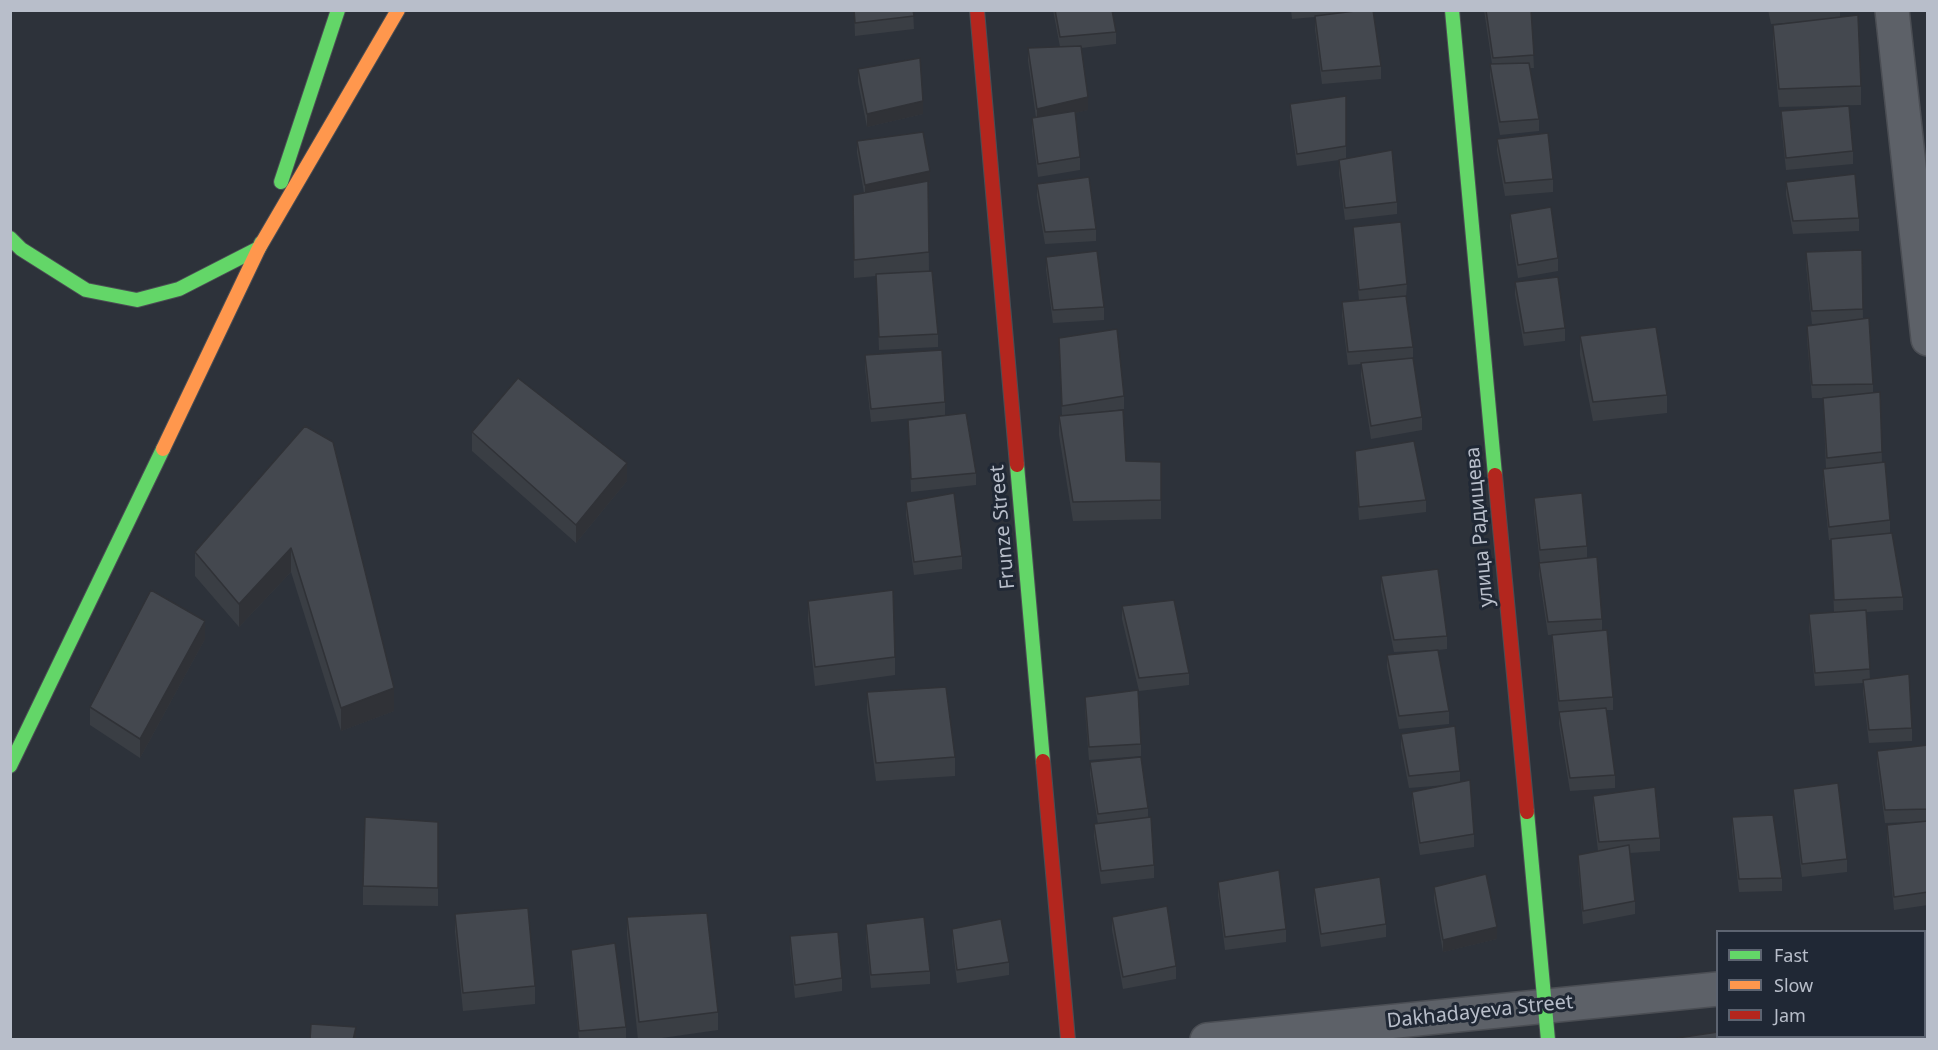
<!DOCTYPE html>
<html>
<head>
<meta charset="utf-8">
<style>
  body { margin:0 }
  #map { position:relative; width:1938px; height:1050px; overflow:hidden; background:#2d323a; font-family:"Noto Sans",sans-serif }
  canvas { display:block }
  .frame { position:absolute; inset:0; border:12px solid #b8beca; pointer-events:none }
  .legend { position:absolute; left:1716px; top:930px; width:210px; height:108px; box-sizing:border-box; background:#202835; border:2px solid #5d6471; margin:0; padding:8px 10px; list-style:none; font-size:18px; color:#b8beca }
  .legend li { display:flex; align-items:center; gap:12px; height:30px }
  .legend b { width:30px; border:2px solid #5d6471 }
</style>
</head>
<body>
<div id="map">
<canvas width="1938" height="1050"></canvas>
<div class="frame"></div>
<ul class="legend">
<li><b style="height:8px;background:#63d668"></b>Fast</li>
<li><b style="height:8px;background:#ff974d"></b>Slow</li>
<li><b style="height:8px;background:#b3261e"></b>Jam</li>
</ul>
</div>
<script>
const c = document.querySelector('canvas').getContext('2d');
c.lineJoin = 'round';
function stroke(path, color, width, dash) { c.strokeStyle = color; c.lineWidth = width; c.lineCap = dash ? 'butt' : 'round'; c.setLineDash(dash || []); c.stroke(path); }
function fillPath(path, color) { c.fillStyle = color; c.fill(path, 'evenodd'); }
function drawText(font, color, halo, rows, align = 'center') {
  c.font = font + ' "Noto Sans",sans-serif'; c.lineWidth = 6; c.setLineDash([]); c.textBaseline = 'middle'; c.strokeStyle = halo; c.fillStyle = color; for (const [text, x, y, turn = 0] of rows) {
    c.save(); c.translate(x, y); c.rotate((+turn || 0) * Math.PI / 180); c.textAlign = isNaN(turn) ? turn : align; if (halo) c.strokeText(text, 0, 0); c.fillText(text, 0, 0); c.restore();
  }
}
const street = new Path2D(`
  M1892 10 1928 339
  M1924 969H1928
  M1207 1040 1718 989`);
const fast = new Path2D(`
  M1452 10 1495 475
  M281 182 338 10
  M10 238 21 249 86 290 137 300 179 289 259 248 261 243
  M1017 465 1043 761
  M10 766 163 449
  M1527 812 1548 1040`);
const slow = new Path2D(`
  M163 449 259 248 398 10`);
const jam = new Path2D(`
  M977 10 1017 465
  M1495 475 1527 812
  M1043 761 1068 1040`);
stroke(street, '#4b4e54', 36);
stroke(fast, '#4b4e54', 16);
stroke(slow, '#4b4e54', 16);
stroke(jam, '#4b4e54', 16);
stroke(street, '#5d6168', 33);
stroke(fast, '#63d668', 14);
stroke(slow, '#ff974d', 14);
stroke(jam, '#b3261e', 14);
fillPath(new Path2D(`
  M854 10H913L914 29 855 36Z
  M1053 10H1112L1116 32V44L1081 48 1088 110 1075 113 1080 157V170L1038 177 1032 131V118H1036L1028 61V48L1060 47Z
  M1291 10H1373L1381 66V79L1322 84 1315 29V17L1292 19Z
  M1484 10H1531L1534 68H1530L1539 119V131L1500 135 1490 77V64H1492Z
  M1768 10H1840V17L1861 86V105L1779 107 1773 44V25L1800 22 1771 24Z
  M858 69 923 114 867 127 858 82Z
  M1346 96V159L1297 166 1290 117V104Z
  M1781 111 1853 151V164L1786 170 1781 123Z
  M1497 139 1553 179V192L1505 196 1497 151Z
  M857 141 930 183 928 184 929 271 938 334V347L879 350 876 276 854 278 853 213 864 193 857 153Z
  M1339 160 1397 202V214L1345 220 1339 173Z
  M1786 182 1859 218V231L1793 234 1786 195Z
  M1037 184 1096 229V241L1045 244 1037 197Z
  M1510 214 1558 258V271L1518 278 1510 227Z
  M1353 227 1407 284 1406 297 1413 347V358L1422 417V430L1371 439 1361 376V364L1348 365 1342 315V302L1359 300 1353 240Z
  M1862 250 1863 319 1873 384V393L1880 392 1882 462 1890 520V533L1903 597V610L1866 612 1870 679 1912 728V741L1869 743 1863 692V683L1815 686 1809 627V614L1834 612 1831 540H1829L1823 482V469H1826L1823 398H1829H1812L1807 339V326L1833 323 1812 324 1806 265V252Z
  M1046 257 1104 307V320L1053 323 1046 270Z
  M1515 282 1565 328V341L1524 346 1515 295Z
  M1580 336 1667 395V413L1593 421 1580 355Z
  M1059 338 1124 396V409L1109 411 1126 461 1161 462V519L1073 521 1059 435V416H1062Z
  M865 355 945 402V415L871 422 865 368Z
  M908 420 976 473V485L911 492Z
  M305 426 394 711 341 731 291 572 239 627 195 576V552Z
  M472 432 627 481 576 543 472 451Z
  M1355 451 1426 500V512L1359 520 1355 464Z
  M1534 498 1587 546V558L1602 619V631L1613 697V710H1606L1615 775V788L1570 791 1559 724V713L1552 648V635L1571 634 1548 635 1539 575V563H1540L1534 511Z
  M906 502 962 556V569L914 575 906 515Z
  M1381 576 1447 636V649L1438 650 1449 711V724L1399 729 1387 667V655L1436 650 1394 652 1381 589Z
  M808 601 895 657V675L815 686 808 620Z
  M1122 606 1189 673V685L1139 691 1122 619Z
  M205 639 140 758 90 725V707Z
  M867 692 955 757V776L876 781 867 711Z
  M1085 697 1141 744V756L1089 760 1085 710Z
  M1401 734 1460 771V782L1474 834V847L1420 855 1412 804V792L1446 785 1409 788 1401 747Z
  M1928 745V905L1894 910 1887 837V825L1910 822 1885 823 1877 763V751Z
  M1090 762 1148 808V817L1154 865V878L1101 884 1094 837V824H1098L1090 775Z
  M1793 789 1847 859V872L1802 877 1793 802Z
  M1593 796 1660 838V851L1630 853 1635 901V914L1583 924 1578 867V855L1598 851 1593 808Z
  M1732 817 1782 878V891L1739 892 1732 830Z
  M438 822V906L363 905V886Z
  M1218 882 1286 929V942L1225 950 1218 895Z
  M1434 887 1497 939 1443 952 1434 900Z
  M1314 888 1386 924V937L1321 947 1314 901Z
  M455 914 535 986V1004L463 1011 455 932Z
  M627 917 718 1012V1030L648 1040H638L627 935Z
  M1112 917 1176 966V979L1123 989 1112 930Z
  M866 924 930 971V984L871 988 866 937Z
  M952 929 1009 962V975L957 983 952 942Z
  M790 936 842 978V991L795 998 790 949Z
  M571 950 626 1027V1039L579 1040 571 963Z`), '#3a3e44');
fillPath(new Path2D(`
  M1088 97V110L1037 122V109Z
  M923 101V114L867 127V114Z
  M930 171V183L865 198V185Z
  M627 463V481L576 543V525Z
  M291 548V572L239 627V604Z
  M205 621V639L140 758V739Z
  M394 688V711L341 731V708Z
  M1497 927V939L1443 952V940Z
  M356 1027V1040H353Z`), '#303237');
const building = new Path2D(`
  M854 10H913L914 16 855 23Z
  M1055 10H1112L1116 32 1060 37Z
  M1363 10H1373L1381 66 1322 71 1315 16Z
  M1486 10H1531L1534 55 1493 58Z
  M1858 15 1861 86 1779 89 1773 25Z
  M1081 46 1088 97 1037 109 1028 48Z
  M920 58 923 101 867 114 858 69Z
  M1529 63 1539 119 1500 122 1490 64Z
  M1346 96V146L1297 154 1290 104Z
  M1849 106 1853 151 1786 158 1781 111Z
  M1075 111 1080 157 1038 164 1032 118Z
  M923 132 930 171 865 185 857 141Z
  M1548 133 1553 179 1505 183 1497 139Z
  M1392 150 1397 202 1345 208 1339 160Z
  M1855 174 1859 218 1793 221 1786 182Z
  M1089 177 1096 229 1045 232 1037 184Z
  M928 181 929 252 854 260 853 195Z
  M1551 207 1558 258 1518 265 1510 214Z
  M1401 222 1407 284 1359 290 1353 227Z
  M1862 250 1863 309 1812 311 1806 252Z
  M1097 251 1104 307 1053 310 1046 257Z
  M932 271 938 334 879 337 876 274Z
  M1558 277 1565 328 1524 333 1515 282Z
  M1406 296 1413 347 1348 352 1342 302Z
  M1869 318 1873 384 1812 385 1807 326Z
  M1656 327 1667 395 1593 402 1580 336Z
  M1117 329 1124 396 1062 406 1059 338Z
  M942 350 945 402 871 409 865 355Z
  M1413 358 1422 417 1371 426 1361 363Z
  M518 378 627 463 576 525 472 432Z
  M1880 392 1882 452 1827 458 1823 398Z
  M1123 410 1126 461 1161 462V500L1073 502 1059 416Z
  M966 413 976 473 911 479 908 420Z
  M305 426 333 442 394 688 341 708 291 548 239 604 195 552Z
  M1414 441 1426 500 1359 507 1355 451Z
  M1885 462 1890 520 1829 527 1823 469Z
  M954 493 962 556 914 562 906 502Z
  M1582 493 1587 546 1540 550 1534 498Z
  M1892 533 1903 597 1834 600 1831 539Z
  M1597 557 1602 619 1548 622 1539 563Z
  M1438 569 1447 636 1394 640 1381 576Z
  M151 590 205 621 140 739 90 707Z
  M893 590 895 657 815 667 808 601Z
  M1174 600 1189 673 1139 678 1122 606Z
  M1866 610 1870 669 1815 673 1809 614Z
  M1607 630 1613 697 1559 701 1552 635Z
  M1438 650 1449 711 1399 716 1387 655Z
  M1909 674 1912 728 1869 730 1863 680Z
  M946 687 955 757 876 763 867 692Z
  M1138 690 1141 744 1089 747 1085 697Z
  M1606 708 1615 775 1570 778 1559 712Z
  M1455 726 1460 771 1409 776 1401 734Z
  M1928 745V809L1885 810 1877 751Z
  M1141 757 1148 808 1098 814 1090 762Z
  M1470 780 1474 834 1420 843 1412 792Z
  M1838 783 1847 859 1802 864 1793 789Z
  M1655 787 1660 838 1599 842 1593 796Z
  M1773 815 1782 878 1739 879 1732 817Z
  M365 817 438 822V888L363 886Z
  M1151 817 1154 865 1101 871 1094 824Z
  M1928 821V892L1894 897 1887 825Z
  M1629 845 1635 901 1583 911 1578 855Z
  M1279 870 1286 929 1225 937 1218 882Z
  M1486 874 1497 927 1443 940 1434 887Z
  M1380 877 1386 924 1321 934 1314 888Z
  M1167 906 1176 966 1123 977 1112 917Z
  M528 908 535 986 463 993 455 914Z
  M707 913 718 1012 639 1022 627 917Z
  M924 917 930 971 871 975 866 924Z
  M1001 919 1009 962 957 970 952 929Z
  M838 932 842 978 795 985 790 936Z
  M615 943 626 1027 579 1031 571 950Z
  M1924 1004H1928V1040H1881V1036H1924Z
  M311 1024 356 1027 353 1040H310Z
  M1718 1032V1036H1743L1744 1040H1677V1038Z
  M1805 1036H1864V1040H1806Z`);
fillPath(building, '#44484f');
stroke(building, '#303237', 1.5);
drawText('20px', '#b8beca', '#202835', [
  ["Frunze Street",1003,527,-95],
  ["улица Радищева",1480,527,-95],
  ["Dakhadayeva Street",1480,1012,-6]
]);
</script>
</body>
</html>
